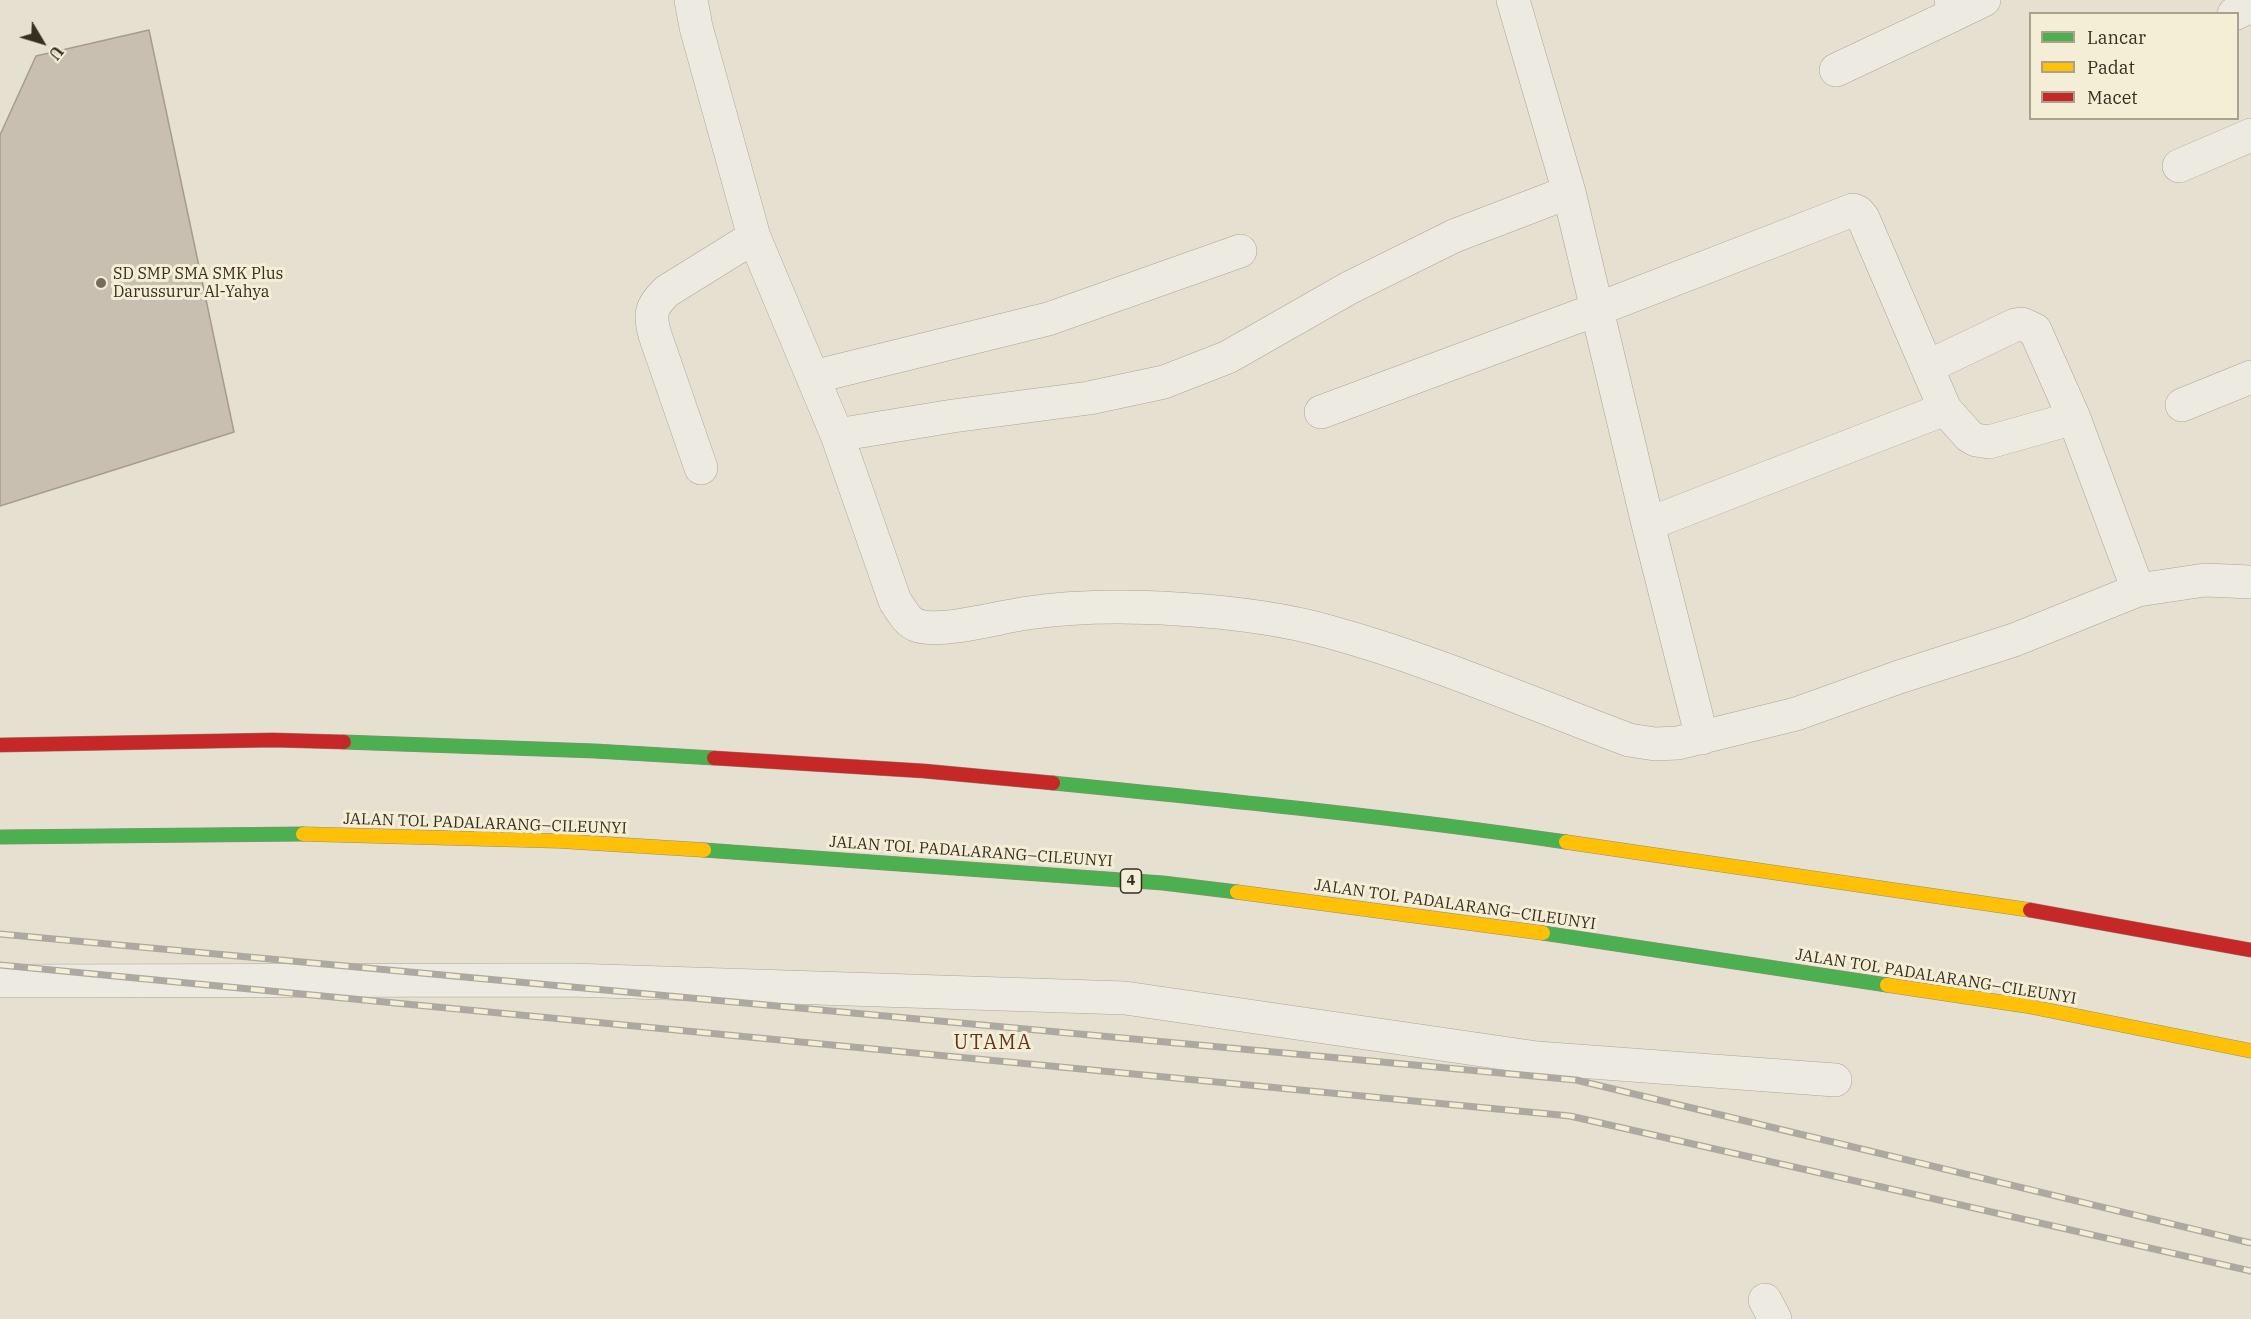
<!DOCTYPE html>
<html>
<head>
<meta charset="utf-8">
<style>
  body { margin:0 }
  #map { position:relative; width:2251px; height:1319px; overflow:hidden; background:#e5e0cf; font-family:"IBM Plex Serif",serif }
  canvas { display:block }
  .legend { position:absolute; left:2029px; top:12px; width:210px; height:108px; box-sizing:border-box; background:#f4eed6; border:2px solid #a9a18d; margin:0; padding:8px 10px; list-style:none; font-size:18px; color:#382e20 }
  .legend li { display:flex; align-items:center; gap:12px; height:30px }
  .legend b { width:30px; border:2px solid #a9a18d }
  .north { position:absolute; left:12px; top:12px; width:60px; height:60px; -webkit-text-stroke:4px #f4eed6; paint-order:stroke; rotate:128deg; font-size:16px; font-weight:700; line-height:24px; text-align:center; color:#382e20 }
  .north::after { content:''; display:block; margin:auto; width:21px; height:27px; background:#382e20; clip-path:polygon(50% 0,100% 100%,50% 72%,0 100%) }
</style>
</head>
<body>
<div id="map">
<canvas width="2251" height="1319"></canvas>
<ul class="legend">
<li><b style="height:8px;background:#4caf50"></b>Lancar</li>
<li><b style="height:8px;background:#ffc107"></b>Padat</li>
<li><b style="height:8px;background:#c62828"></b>Macet</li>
</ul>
<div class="north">U</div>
</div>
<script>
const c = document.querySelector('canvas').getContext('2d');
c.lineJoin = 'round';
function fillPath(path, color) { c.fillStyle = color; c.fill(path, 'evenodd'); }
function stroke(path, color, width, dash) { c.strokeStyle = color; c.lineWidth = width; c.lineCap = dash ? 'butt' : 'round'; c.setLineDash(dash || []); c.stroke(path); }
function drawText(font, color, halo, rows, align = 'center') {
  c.font = font + ' "IBM Plex Serif",serif'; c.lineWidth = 6; c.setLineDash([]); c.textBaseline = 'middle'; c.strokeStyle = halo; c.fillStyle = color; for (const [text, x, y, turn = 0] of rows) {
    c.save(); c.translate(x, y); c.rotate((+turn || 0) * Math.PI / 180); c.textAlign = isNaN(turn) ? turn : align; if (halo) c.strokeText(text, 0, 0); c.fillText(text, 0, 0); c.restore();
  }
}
const building = new Path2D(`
  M149 30 234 432 0 506V135L36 56Z`);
fillPath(building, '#c8bfb0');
stroke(building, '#a59c8e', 1.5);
const street = new Path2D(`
  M691 0 696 27 754 237 837 435 895 601C903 613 909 626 924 627 951 631 999 617 1028 613 1076 606 1128 606 1177 609 1228 612 1281 618 1330 632 1432 660 1530 703 1629 740L1655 744 1678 743 1796 714 1899 677 2014 640 2138 590 2205 580 2251 582
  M1513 0 1569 192 1648 524 1702 738
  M1951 0 1957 13 1984 0
  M2234 14 2251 6
  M1836 70 1957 13
  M2179 166 2251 135
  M1927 367 2015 325 2022 324 2035 330 2074 418 2138 590
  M813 377 1048 319 1240 251
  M2182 405 2251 377
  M1321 412 1598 309 1853 210 1858 212 1863 218 1945 409 1969 436 1976 440 1989 442 2074 418
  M837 435 953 416 1089 398 1164 382 1228 357 1349 288 1454 236 1569 192
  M701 468 655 335C649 314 651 306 667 291L754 237
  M1648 524 1945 409
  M0 981 571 980 1125 998 1537 1058 1835 1080
  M1765 1300 1775 1319`);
const fast = new Path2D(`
  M344 742 595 751 714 758
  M1053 783C1224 800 1396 817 1566 842
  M0 837 303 834
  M704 850 1163 883 1237 892
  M1543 933 1887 985`);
const slow = new Path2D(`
  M303 834 560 841 704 850
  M1566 842 2030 910
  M1237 892 1543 933
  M1887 985 2027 1006 2251 1051`);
const jam = new Path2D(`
  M0 745 273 740 344 742
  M714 758 924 771 1053 783
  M2030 910 2251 950`);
stroke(street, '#aaa598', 34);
stroke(fast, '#908a7f', 15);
stroke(slow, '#908a7f', 15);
stroke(jam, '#908a7f', 15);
stroke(street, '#edeae1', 33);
stroke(fast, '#4caf50', 14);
stroke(slow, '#ffc107', 14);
stroke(jam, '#c62828', 14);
const rail = new Path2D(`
  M0 934 1576 1080 2251 1243
  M0 965 1570 1116 2251 1271`);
stroke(rail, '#aca9a1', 7);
stroke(rail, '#f4eed6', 4.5, [14]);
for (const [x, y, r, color] of [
  [101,283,6,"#756c5d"]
]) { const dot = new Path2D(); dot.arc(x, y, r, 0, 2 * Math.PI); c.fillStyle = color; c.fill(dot); stroke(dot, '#f4eed6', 2); }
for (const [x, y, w] of [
  [1131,881,21]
]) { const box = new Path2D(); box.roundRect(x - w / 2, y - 12, w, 24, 4.5); c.fillStyle = '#f4eed6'; c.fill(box); stroke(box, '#382e20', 1.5); }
drawText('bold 15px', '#382e20', null, [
  ["4",1131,881]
]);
drawText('16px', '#382e20', '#f4eed6', [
  ["SD SMP SMA SMK Plus",113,274],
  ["Darussurur Al-Yahya",113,292]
], 'left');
drawText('16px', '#382e20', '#f4eed6', [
  ["JALAN TOL PADALARANG–CILEUNYI",485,824,2],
  ["JALAN TOL PADALARANG–CILEUNYI",971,852,4],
  ["JALAN TOL PADALARANG–CILEUNYI",1455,905,8],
  ["JALAN TOL PADALARANG–CILEUNYI",1936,977,9]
]);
c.letterSpacing = '1.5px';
drawText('20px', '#633521', '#f4eed6', [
  ["UTAMA",993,1043]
]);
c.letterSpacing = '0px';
</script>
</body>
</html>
